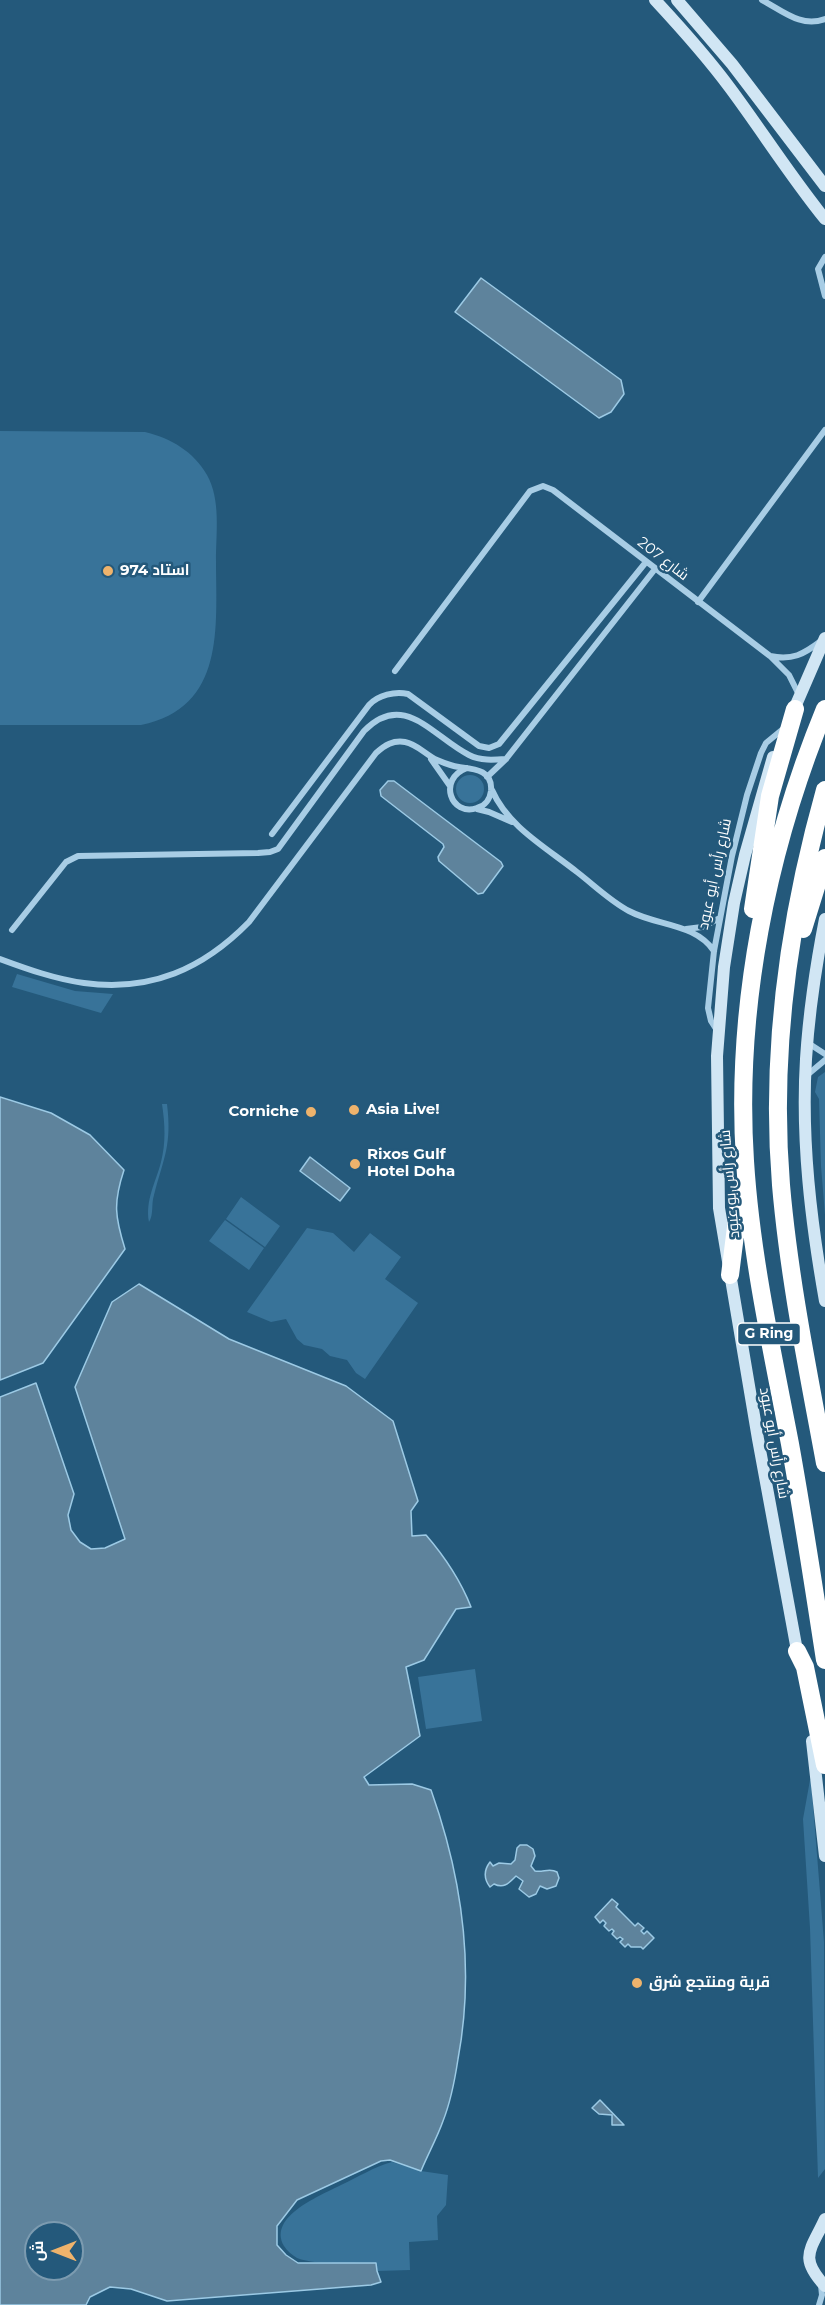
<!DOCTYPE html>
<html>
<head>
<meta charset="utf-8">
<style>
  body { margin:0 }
  #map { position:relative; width:825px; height:2305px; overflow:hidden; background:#24597b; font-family:Montserrat,Cairo,sans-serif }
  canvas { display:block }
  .north { position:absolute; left:24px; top:2221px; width:60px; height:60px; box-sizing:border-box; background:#24597b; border:2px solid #7c9bb0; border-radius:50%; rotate:270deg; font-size:16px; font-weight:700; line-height:24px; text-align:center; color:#fff }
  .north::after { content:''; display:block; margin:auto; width:21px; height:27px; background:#eeb36c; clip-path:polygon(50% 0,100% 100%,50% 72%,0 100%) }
</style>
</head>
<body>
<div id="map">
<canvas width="825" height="2305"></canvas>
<div class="north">ش</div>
</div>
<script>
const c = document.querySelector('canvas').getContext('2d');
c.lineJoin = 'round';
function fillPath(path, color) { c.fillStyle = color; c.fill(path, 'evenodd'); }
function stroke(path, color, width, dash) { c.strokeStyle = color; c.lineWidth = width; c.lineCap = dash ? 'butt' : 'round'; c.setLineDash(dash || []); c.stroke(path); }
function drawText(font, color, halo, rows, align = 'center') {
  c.font = font + ' Montserrat,Cairo,sans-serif'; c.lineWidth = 5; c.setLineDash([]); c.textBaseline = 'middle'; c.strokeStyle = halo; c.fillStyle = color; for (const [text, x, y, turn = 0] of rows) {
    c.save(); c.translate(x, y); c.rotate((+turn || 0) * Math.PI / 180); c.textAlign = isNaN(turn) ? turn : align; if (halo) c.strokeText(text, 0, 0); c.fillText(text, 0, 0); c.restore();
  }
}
fillPath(new Path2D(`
  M0 431 145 432C171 438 194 452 207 475 221 500 216 533 216 561 216 626 226 708 141 725H0Z
  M456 789a14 14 0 1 1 28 0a14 14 0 1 1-28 0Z
  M17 974 75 991 113 994 101 1013 12 987Z
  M825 1072V1215L821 1166 819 1099 815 1092 818 1077Z
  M162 1104H167C172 1145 164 1157 154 1195 151 1204 154 1214 149 1222 145 1200 156 1182 161 1162 166 1143 165 1124 162 1104Z
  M241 1197 280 1226 265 1247 226 1219Z
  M225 1220 264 1248 249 1270 209 1241Z
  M307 1228 333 1233 354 1252 370 1233 401 1257 385 1279 418 1303 365 1379 356 1373 347 1360 330 1356 322 1349 304 1345 297 1339 286 1319 271 1322 247 1312Z
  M475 1669 482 1721 426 1729 418 1677Z
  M810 1780H811L824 1942 825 2169 818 2178 810 1928 803 1819Z
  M392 2162 421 2171 448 2175 446 2205 437 2216 438 2240 409 2242 410 2270 377 2271 376 2263C354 2262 317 2266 297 2258 292 2255 287 2251 284 2246 267 2216 322 2195 341 2185 358 2177 374 2167 392 2162Z`), '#387399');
const water = new Path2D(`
  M481 278 621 380 624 394 611 412 599 418 455 312Z
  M388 781H394L501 862 503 866 483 893 478 894 439 861 438 857 444 847 443 844 381 796 380 790Z
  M0 1097 51 1113 90 1135 124 1170C113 1203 115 1217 125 1249L43 1363 0 1380Z
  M310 1157 350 1188 340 1201 300 1171Z
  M139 1284 229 1339 346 1386 393 1421 418 1501 411 1511 412 1536 426 1535C445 1557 460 1579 471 1607L456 1609 424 1660 406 1667 420 1736 364 1777 369 1785 412 1784 431 1790C462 1877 475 1968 458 2059 455 2079 451 2101 443 2121 437 2138 428 2154 421 2171L390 2160 381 2161 297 2200 277 2226V2245L286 2255 298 2263H376L377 2271 381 2282 371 2285 167 2301 131 2289 110 2287 90 2297 86 2305H0V1397L36 1383 74 1494 68 1515 71 1530 80 1542 91 1549 105 1548 125 1539 75 1387 112 1302ZM36 2233H72V2269H36Z
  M520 1845H527L533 1849 535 1856 531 1866 535 1871C543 1873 549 1867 557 1872L559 1878 556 1886 547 1889 540 1886 536 1894 529 1897 519 1889 523 1881 516 1876C509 1883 504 1889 494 1884L490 1887C484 1879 483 1871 490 1862L493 1866 499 1863 511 1864 515 1860 517 1848Z
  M612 1899 618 1904 616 1907 635 1926 638 1923 644 1928 641 1931 644 1934 647 1931 654 1938 643 1949 641 1947H631L628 1944 625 1947 620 1942 623 1939 620 1937 617 1939 612 1934 614 1931 612 1929 609 1931 604 1926 606 1923 603 1920 600 1923 595 1917Z
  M600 2100 624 2125H612V2115L599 2114 592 2108Z`);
fillPath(water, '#5e839c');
stroke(water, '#9ccae5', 1.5);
stroke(new Path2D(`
  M762 0C783 11 801 28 825 19
  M825 257 818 269 825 296
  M698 602 825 430
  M770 656C792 661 804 654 821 641
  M395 671 530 491 543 486 553 490 770 656 789 675 799 695
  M431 759 450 786
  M487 777 506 759 655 569
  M492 790C508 827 547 848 577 872 594 885 610 901 629 911 657 926 695 923 714 951
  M477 809 489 812 512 822
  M272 834 369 705C378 695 395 691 408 694L479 746 489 748 499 744 646 562
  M686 929 702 927 720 918
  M12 930 66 862 78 856 258 853 270 852 278 849 364 731C404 690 433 737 469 755 481 761 493 760 506 759
  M0 959C27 969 55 979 84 983 151 992 203 969 249 922L376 753C385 745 393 740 405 742 417 744 426 755 437 760 444 763 451 766 459 767 474 769 493 770 491 791 490 799 485 806 477 808 451 817 437 779 467 768
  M718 1032 711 1021 708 1008 714 951 732 856 747 795 761 753 766 743 783 729
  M808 1043 825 1054
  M806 1076 825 1060
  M819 2305 822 2295 821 2285`), '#a8cde5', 6);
stroke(new Path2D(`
  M655 0C681 28 707 57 730 88 762 131 791 177 825 219
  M677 0 732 64 825 186
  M792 714 825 638
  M773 757 745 855 734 903 724 967 717 1056 719 1208 758 1439 798 1656
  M825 919C816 965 809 1012 806 1059 801 1140 811 1222 825 1301
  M812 1741 825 1856
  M825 2219C811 2250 798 2257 825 2286`), '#d1e6f4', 12);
stroke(new Path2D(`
  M825 709C767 850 735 1008 745 1161 751 1256 772 1350 790 1444 803 1516 814 1588 825 1660
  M825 790C789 918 770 1051 781 1185 789 1278 808 1371 825 1463
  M753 909 770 796 795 709
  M803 929 825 858
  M730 1275 740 1195
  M797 1651 805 1667 825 1765`), '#fff', 18);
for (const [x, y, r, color] of [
  [108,571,6,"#eeb36c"],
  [354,1110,6,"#eeb36c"],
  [311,1112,6,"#eeb36c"],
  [355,1164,6,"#eeb36c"],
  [637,1983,6,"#eeb36c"]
]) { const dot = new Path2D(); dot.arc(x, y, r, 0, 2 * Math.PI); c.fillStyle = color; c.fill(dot); stroke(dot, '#24597b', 2); }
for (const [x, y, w] of [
  [769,1334,63]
]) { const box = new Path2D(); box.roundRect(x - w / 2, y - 11, w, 22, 4.5); c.fillStyle = '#24597b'; c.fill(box); stroke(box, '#fff', 1.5); }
drawText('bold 14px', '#fff', null, [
  ["G Ring",769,1334]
]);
drawText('15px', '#fff', '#24597b', [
  ["شارع 207",663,559,38],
  ["شارع رأس أبو عبود",715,874,-78],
  ["شارع رأس بو عبود",730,1184,-95],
  ["شارع رأس أبو عبود",774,1443,80]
]);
drawText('bold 15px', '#fff', '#24597b', [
  ["استاد 974",120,571],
  ["Asia Live!",366,1110],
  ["Corniche",299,1112,"right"],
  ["Rixos Gulf",367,1155],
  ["Hotel Doha",367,1172],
  ["قرية ومنتجع شرق",649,1983]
], 'left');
</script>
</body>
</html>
